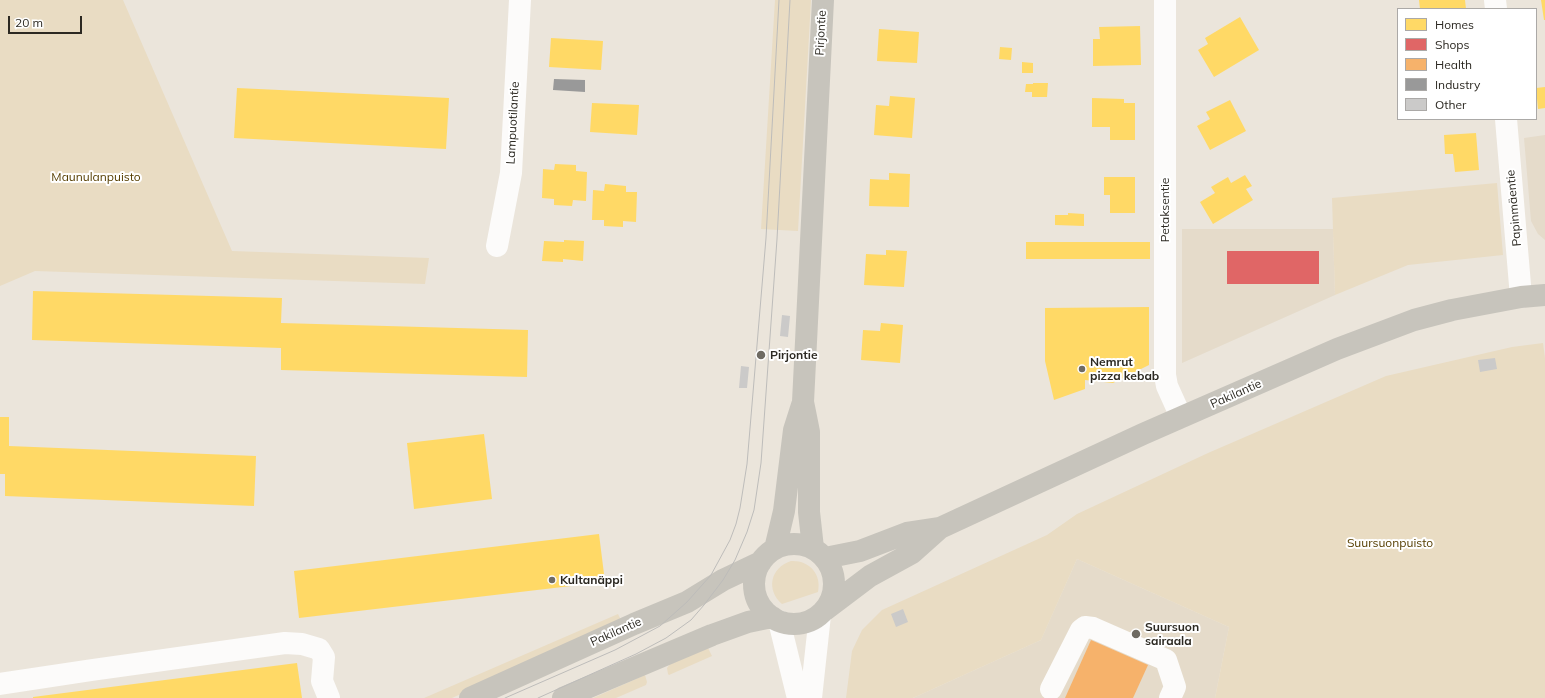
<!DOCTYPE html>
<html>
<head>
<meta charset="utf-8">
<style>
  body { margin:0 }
  #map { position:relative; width:1545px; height:698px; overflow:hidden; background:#ebe5db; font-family:Mulish,sans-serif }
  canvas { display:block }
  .legend { position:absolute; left:1397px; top:8px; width:140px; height:112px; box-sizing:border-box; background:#fff; border:1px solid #aba9a7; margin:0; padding:5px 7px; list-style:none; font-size:12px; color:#2c2922 }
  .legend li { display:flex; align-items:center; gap:8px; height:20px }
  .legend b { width:20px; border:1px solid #aba9a7 }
  .scale { position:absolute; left:8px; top:16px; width:74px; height:18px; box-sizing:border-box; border:2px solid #2c2922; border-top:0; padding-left:5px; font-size:12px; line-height:14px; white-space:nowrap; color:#2c2922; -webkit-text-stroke:3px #fff; paint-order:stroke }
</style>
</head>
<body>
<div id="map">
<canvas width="1545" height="698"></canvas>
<ul class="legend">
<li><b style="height:11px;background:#ffd966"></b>Homes</li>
<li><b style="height:11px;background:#e06666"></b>Shops</li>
<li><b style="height:11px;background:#f6b26b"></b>Health</li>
<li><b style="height:11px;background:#999"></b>Industry</li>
<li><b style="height:11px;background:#cbcac9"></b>Other</li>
</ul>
<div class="scale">20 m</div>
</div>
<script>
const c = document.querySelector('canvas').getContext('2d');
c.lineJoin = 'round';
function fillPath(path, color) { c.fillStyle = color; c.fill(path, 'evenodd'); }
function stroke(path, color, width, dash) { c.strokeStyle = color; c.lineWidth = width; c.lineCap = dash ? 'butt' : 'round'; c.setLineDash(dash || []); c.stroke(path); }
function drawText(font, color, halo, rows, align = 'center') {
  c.font = font + ' Mulish,sans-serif'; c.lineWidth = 4; c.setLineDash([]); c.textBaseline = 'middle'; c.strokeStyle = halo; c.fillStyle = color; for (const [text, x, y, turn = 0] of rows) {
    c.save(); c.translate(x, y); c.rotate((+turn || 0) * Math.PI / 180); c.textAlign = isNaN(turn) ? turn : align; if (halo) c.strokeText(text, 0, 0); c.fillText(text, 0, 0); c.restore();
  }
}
fillPath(new Path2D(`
  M1545 135V240L1538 234 1531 221 1524 138Z
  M1182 229H1333L1335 295 1182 363Z
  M1077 559 1229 627 1215 698H913L1041 640Z`), '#e5dbca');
fillPath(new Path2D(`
  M0 0H123L232 251 429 258 425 284 35 271 0 286Z
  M775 0H811L798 231 761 229Z
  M1497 183 1503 255 1408 265 1335 295 1332 198Z
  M1543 343 1545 358V698H1215L1229 627 1077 559 1041 640 913 698H846L852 651 862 630 882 610 1047 535 1077 514 1208 453 1386 376 1512 347Z
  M791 561C809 560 822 574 818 592L782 604C766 590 770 568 791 561Z
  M618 614 622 622 452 698H424Z
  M708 648 712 656 669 675 668 674 667 668 670 664Z
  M645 675 647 682 646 685 616 698H593Z`), '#e9dcc3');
fillPath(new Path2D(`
  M1419 0H1465L1466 9H1420Z
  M1541 0H1545V20H1544Z
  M1240 17 1259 50 1214 77 1198 50 1208 44 1205 38Z
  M1140 26 1141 65 1093 66V39H1100L1099 27Z
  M879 29 919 32 917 63 877 61Z
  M551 38 603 41 601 70 549 67Z
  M1000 47 1012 48 1011 60 999 59Z
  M1022 62 1033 63V73H1022Z
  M1033 83H1048L1047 97H1032V92H1025L1026 84H1033Z
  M1545 87V108L1538 109 1536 88Z
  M237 88 449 98 446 149 234 138Z
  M890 96 915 98 912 138 874 135 876 105 889 106Z
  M1092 98 1124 99V103H1135V140H1110V127H1092Z
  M1230 100 1246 131 1210 150 1197 126 1210 119 1206 112Z
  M592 103 639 105 637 135 590 132Z
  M1476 133 1479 170 1455 172 1453 154H1445L1444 135Z
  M555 164 576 165V171L587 172 586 201 573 200 572 206 554 205V199L542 198 543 169 554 170Z
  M889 173 910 174 909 207 869 206 870 179 889 180Z
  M1245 175 1252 186 1246 189 1253 200 1213 224 1200 202 1215 193 1211 187 1228 177 1231 183Z
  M1104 177H1135V213H1110V195H1104Z
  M605 184 626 186V192H637L636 222 623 221V227L604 226V220H592L593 190 604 191Z
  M1068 213 1084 214V226L1055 225V215H1068Z
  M564 240 584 241 583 261 563 259V262L542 261 544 241 564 242Z
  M1026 242H1150V259H1026Z
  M886 250 907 251 904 287 864 285 866 254 886 255Z
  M33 291 282 298 281 323 528 330 527 377 281 370V348L32 340Z
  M1149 307V365L1113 383 1085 380V389L1054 400 1045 361V308Z
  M881 323 903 325 900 363 861 360 863 330 880 331Z
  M0 417H9V446L256 456 254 506 5 496V474H0Z
  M484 434 492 499 414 509 407 443Z
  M599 534 605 582 299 618 294 571Z
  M297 663 302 698H33V697Z`), '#ffd966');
fillPath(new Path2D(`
  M1227 251H1319V284H1227Z`), '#e06666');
fillPath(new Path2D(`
  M1091 640 1148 665 1133 698H1065Z`), '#f6b26b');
fillPath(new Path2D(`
  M554 79 585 80V92L553 90Z`), '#999');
fillPath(new Path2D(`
  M782 315 790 316 788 337 780 336Z
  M1495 358 1497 369 1480 372 1478 360Z
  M741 366 749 367 747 388H739Z
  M903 609 908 622 896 627 891 614Z`), '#cbcac9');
stroke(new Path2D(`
  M1165 0V375L1167 386 1181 417
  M1495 0 1496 9
  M1506 119 1521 297
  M497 246 511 173 520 0
  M779 621 797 694 799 698
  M0 684 92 670 285 643 302 644 319 649 324 657 322 681 329 698
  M1051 689 1081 630 1085 627 1093 628 1166 660 1175 687 1170 698
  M811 698 820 615`), '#fcfbfa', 22);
stroke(new Path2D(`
  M754 584a40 40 0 1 1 80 0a40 40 0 1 1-80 0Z
  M813 548 809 512V432L803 402 823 0
  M775 549 784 511 794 430 802 405
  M825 558 860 551 907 533 940 528 1143 434 1337 349 1414 320 1452 310 1521 297 1545 295
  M825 610 870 576 912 553 940 528
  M470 698 634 624 687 602 723 580 761 562
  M563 698 712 635 748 622 772 617`), '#c7c4bc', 22);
stroke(new Path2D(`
  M505 698 615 650 660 626 687 602 711 575 730 540 736 524 740 508 747 464 766 238 779 0
  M538 698 636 654 666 638 691 620 704 605 723 580 735 560 747 532 754 510 761 463 777 239 790 0`), '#bdbcba', 1);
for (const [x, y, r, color] of [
  [761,355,5,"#6f6b63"],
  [1082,369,4,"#6f6b63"],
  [552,580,4,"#6f6b63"],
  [1136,634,5,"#6f6b63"]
]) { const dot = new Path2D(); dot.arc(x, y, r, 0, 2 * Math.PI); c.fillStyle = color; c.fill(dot); stroke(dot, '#fff', 1.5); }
drawText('12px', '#2c2922', '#fff', [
  ["Pirjontie",821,33,-87],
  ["Lampuotilantie",513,123,-87],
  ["Papinmäentie",1514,208,-95],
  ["Petaksentie",1165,210,-90],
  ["Pakilantie",1236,394,-24],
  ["Pakilantie",616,632,-24]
]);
drawText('12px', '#563e01', '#fff', [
  ["Maunulanpuisto",96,177],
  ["Suursuonpuisto",1390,543]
]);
drawText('bold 12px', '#2c2922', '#fff', [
  ["Pirjontie",770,355],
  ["Nemrut",1090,362],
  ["pizza kebab",1090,376],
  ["Kultanäppi",560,580],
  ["Suursuon",1145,627],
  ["sairaala",1145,641]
], 'left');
</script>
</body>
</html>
